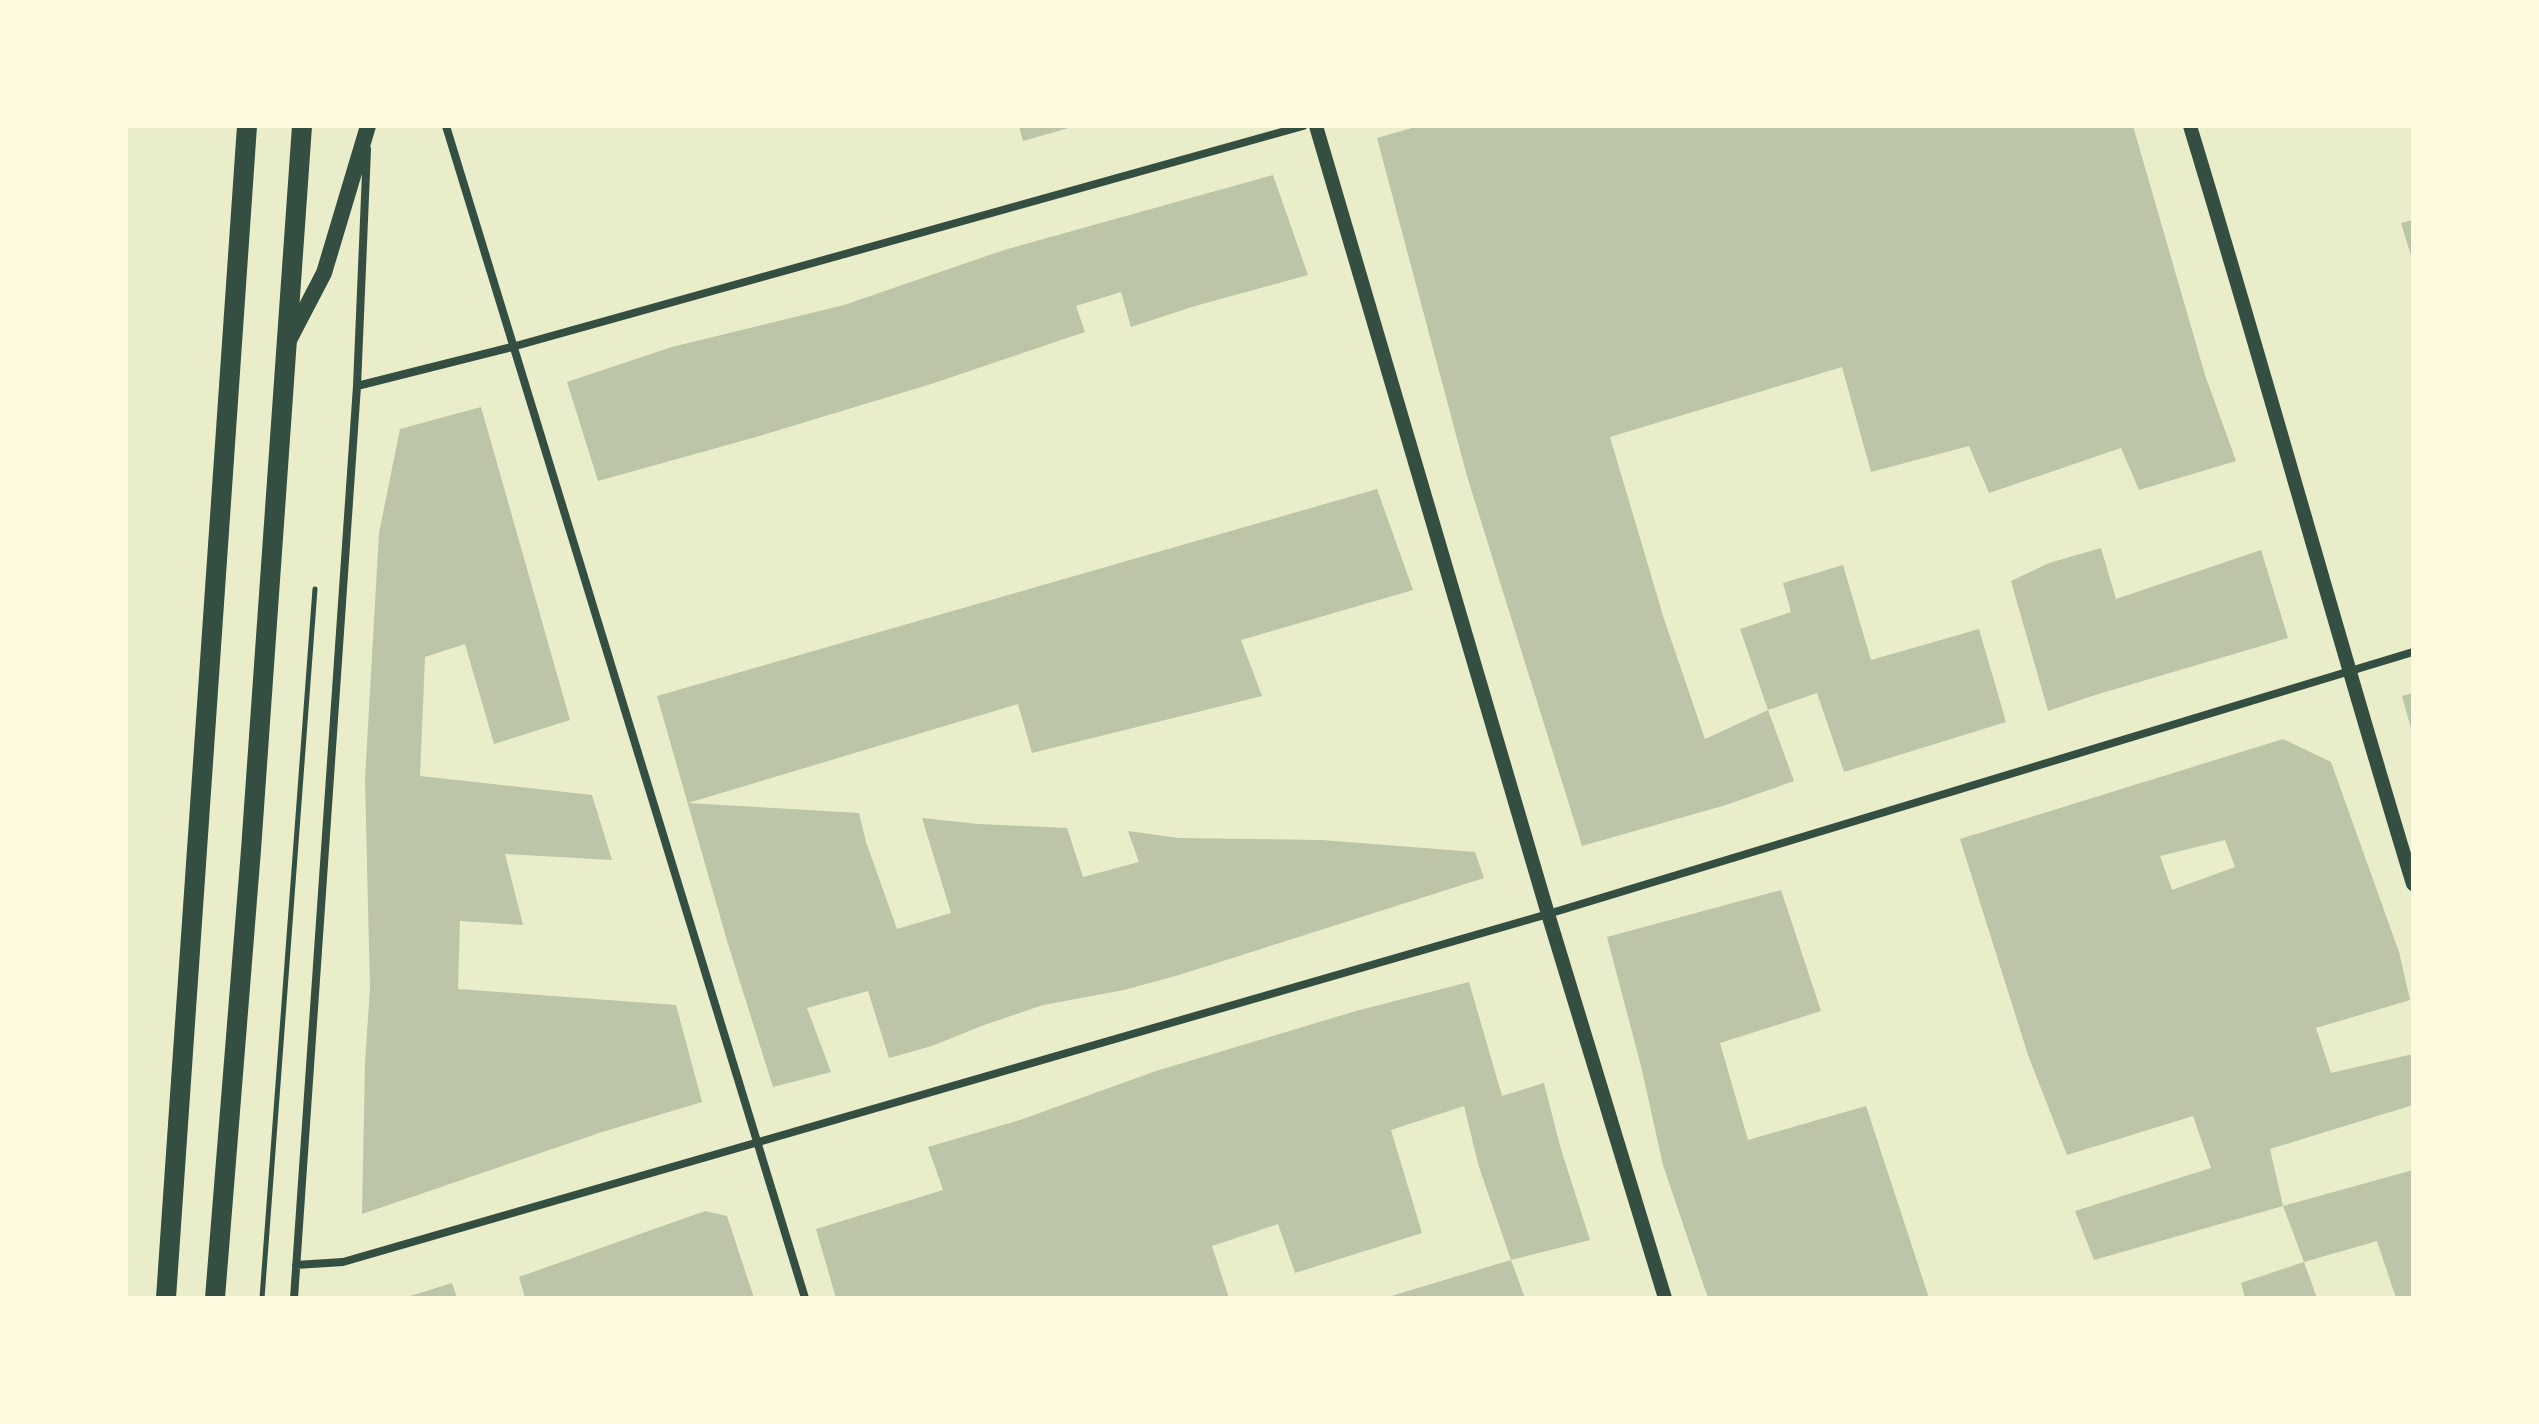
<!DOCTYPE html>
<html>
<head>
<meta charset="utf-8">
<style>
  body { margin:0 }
  #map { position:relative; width:2539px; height:1424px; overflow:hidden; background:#e9edc9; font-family:Manrope,sans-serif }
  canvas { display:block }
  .frame { position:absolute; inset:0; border:128px solid #fefae0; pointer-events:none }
</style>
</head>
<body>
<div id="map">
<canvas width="2539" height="1424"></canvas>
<div class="frame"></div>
</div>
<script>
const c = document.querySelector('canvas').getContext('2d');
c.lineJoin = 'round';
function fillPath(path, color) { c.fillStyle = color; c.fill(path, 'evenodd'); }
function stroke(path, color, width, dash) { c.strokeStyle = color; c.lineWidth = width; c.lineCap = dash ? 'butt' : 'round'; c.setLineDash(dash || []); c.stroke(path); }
fillPath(new Path2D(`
  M1019 126H1072V127L1023 141Z
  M1419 126H2133L2205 375 2236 461 2139 490 2121 448 1989 493 1969 446 1871 472 1842 367 1610 437 1664 619 1705 739 1768 710 1740 629 1791 612 1783 583 1843 565 1871 660 1979 629 2006 722 1844 772 1817 693 1768 710 1794 781 1726 805 1582 846 1467 476 1377 138Z
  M1273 175 1308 275 1195 306 1131 327 1121 292 1076 306 1085 332 931 384 756 437 598 481 567 382 672 347 844 305 1004 250Z
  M2413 220V259H2412L2401 223Z
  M481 407 570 720 494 744 465 644 425 657 420 776 592 795 612 860 505 854 523 925 460 921 458 989 676 1005 702 1102 599 1133 362 1214 365 1063 370 988 365 779 379 533 400 429Z
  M1377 489 1413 590 1241 640 1262 696 1032 753 1018 704 688 803 859 813 866 842 897 929 951 913 922 818 978 824 1067 828 1083 877 1139 862 1128 831 1179 838 1322 840 1475 852 1484 878 1179 975 1124 990 1043 1005 984 1025 932 1046 889 1058 868 991 807 1008 831 1072 773 1087 728 944 657 696Z
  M2101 548 2116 599 2261 550 2288 638 2092 696 2048 711 2011 581 2049 563Z
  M2413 693V732H2412L2402 696Z
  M2283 739 2331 762 2399 952 2410 1000 2316 1028 2331 1073 2413 1054V1105L2270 1149 2283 1206 2094 1260 2075 1211 2211 1168 2193 1116 2067 1155 2028 1055 1960 839ZM2225 840 2235 867 2172 890 2160 856Z
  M1781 890 1821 1011 1720 1043 1748 1140 1866 1106 1929 1298H1708L1663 1165 1641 1066 1607 937Z
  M1469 982 1502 1096 1544 1083 1560 1146 1590 1240 1511 1260 1479 1167 1464 1106 1391 1130 1422 1233 1295 1273 1278 1224 1212 1246 1229 1298H836L816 1229 943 1190 928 1147 1020 1120 1156 1071 1356 1011Z
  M2413 1170V1298H2396L2377 1241 2304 1262 2283 1206Z
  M705 1211 727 1216 754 1298H525L519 1277Z
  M1511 1260 1525 1298H1388V1297Z
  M2304 1262 2317 1298H2245L2241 1283Z
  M452 1283 457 1298H407V1297Z`), '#bcc5a7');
stroke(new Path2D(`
  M262 1298 315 589`), '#344e41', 5);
stroke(new Path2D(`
  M446 126 805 1298
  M357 386 512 347 1303 126
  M296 1265 343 1262 1548 914 2413 652
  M294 1298 357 386 367 149`), '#344e41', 8);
stroke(new Path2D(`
  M1316 126 1548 914 1665 1298
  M2190 126C2267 378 2336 632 2413 884`), '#344e41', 14);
stroke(new Path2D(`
  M287 344 324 273 368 126`), '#344e41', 16);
stroke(new Path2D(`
  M166 1298 247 126
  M215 1298 251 850 302 126`), '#344e41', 20);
</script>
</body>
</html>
